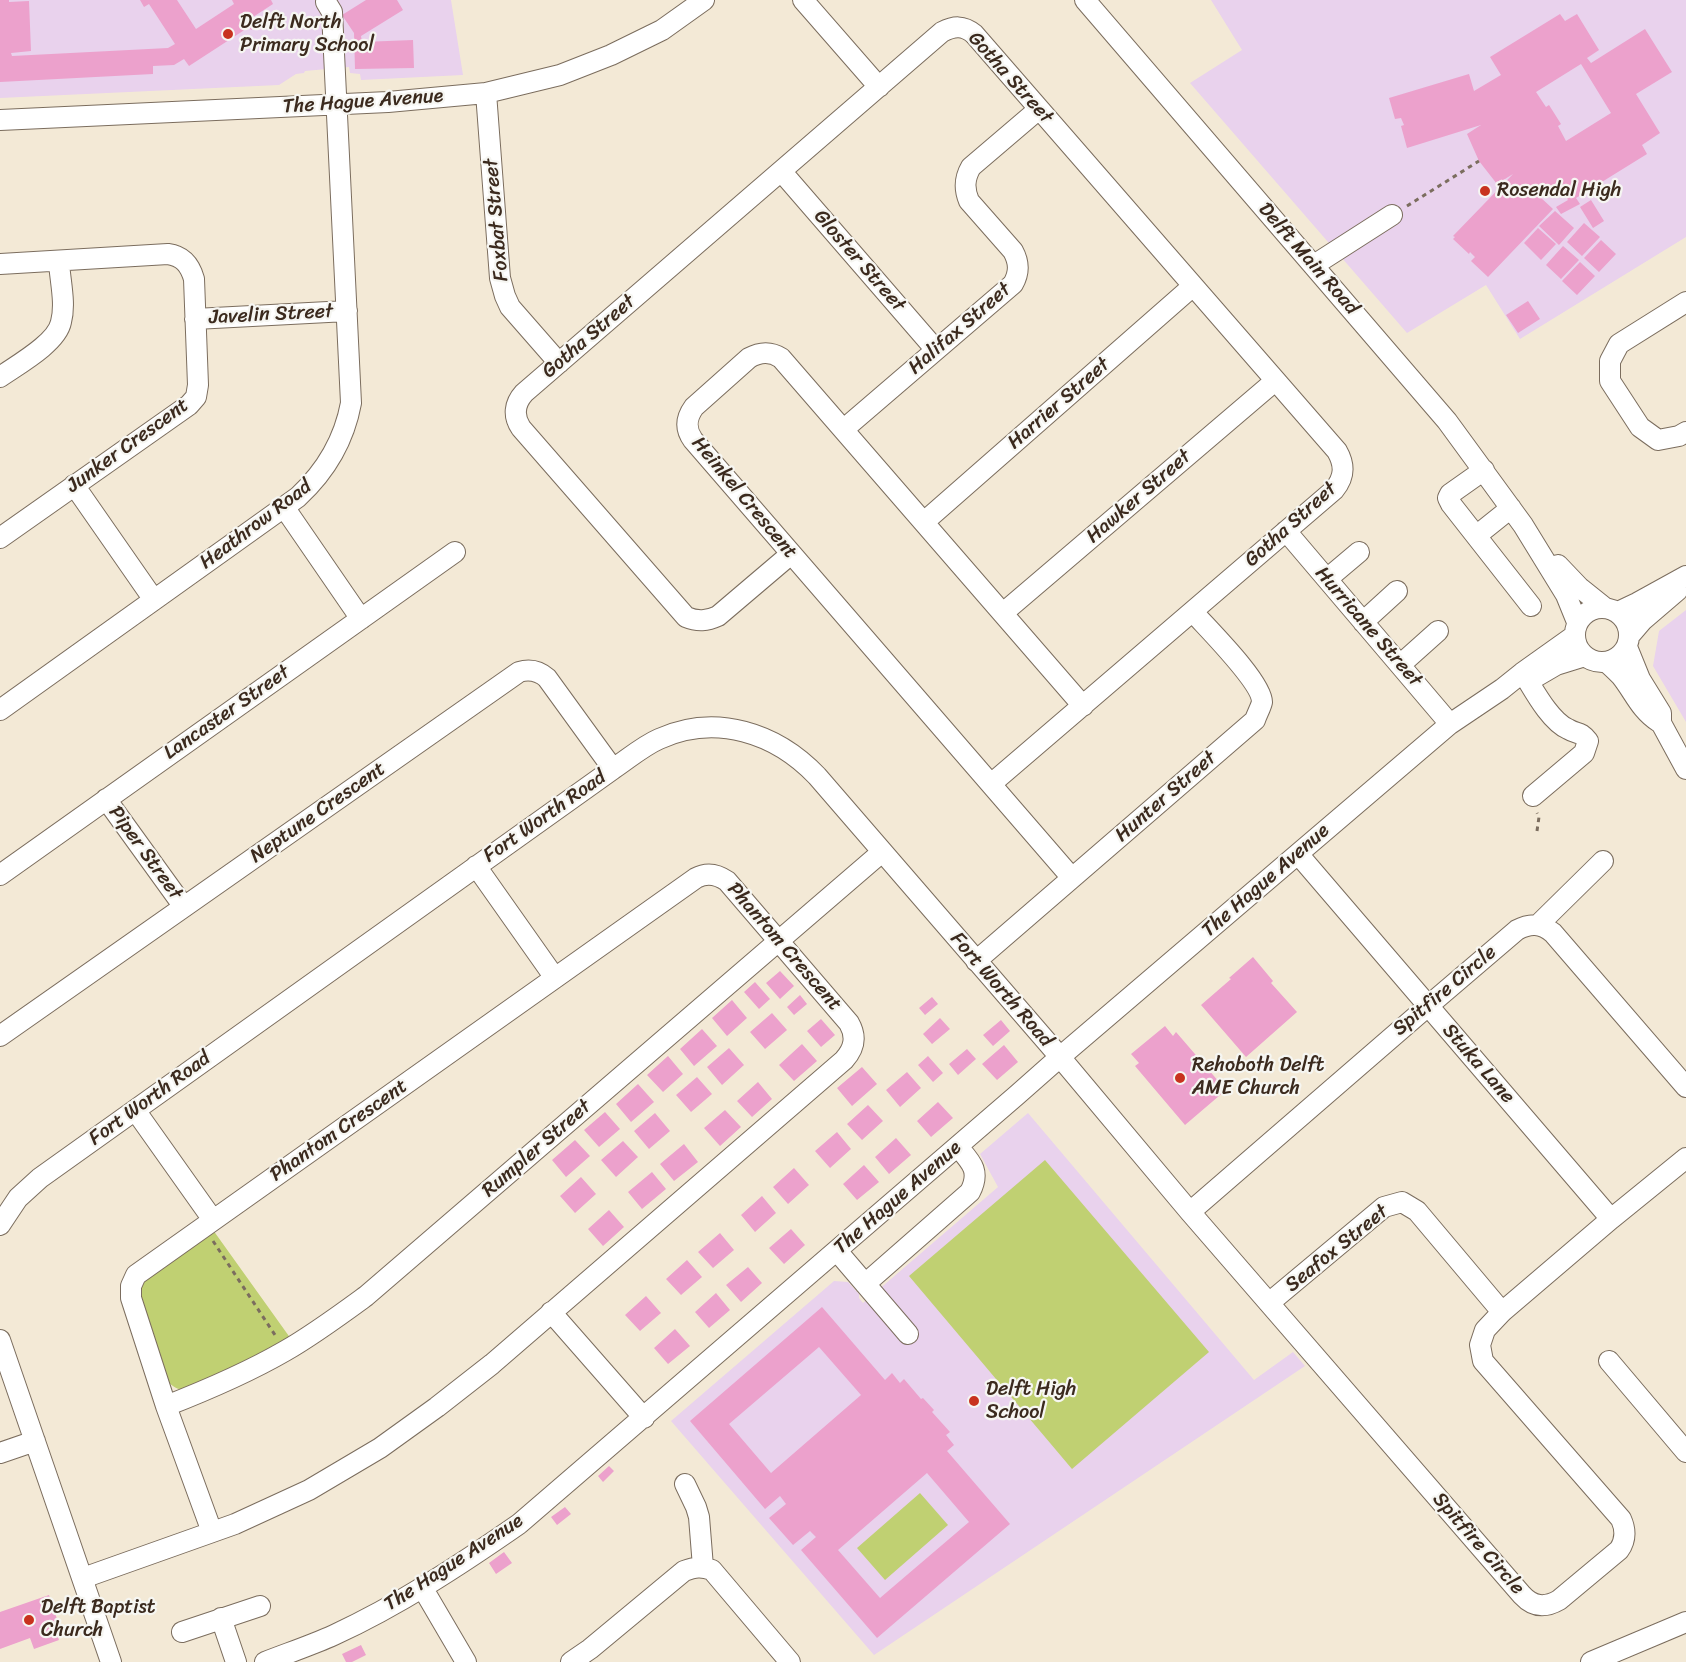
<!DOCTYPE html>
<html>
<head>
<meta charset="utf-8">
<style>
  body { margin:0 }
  canvas { display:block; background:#f3e9d6 }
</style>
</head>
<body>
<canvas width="1686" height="1662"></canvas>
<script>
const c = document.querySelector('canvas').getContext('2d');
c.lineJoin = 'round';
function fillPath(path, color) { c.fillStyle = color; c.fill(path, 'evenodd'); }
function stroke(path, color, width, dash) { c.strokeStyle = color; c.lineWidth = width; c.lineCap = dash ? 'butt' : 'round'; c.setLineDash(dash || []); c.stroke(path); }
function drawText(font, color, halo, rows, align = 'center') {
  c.font = font + ' Sriracha,sans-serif'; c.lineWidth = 4.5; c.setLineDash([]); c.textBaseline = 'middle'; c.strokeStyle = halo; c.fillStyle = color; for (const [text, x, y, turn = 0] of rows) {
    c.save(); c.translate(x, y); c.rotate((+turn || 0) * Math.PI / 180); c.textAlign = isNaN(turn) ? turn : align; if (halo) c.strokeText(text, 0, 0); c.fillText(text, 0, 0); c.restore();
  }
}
fillPath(new Path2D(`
  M0 0H451L463 75 361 80 360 74 350 73 349 67 305 71 304 73 296 74 279 85 0 98Z
  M1211 0H1686V237L1520 339 1486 285 1407 333 1190 83 1242 50Z
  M1686 610V722L1653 666 1659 631Z
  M1028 1113 1254 1380 1293 1352 1305 1366 874 1655 671 1421 834 1281 848 1282 859 1294V1298L863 1303 998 1187 980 1154Z`), '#e9d2ed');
fillPath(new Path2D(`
  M1045 1160 1209 1352 1072 1469 909 1276Z
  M213 1230 291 1339 186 1390C177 1390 172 1386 166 1380L137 1296 140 1281Z
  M920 1493 948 1525 885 1580 857 1548Z`), '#c0d072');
fillPath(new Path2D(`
  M0 0H9V2L29 1 31 51 11 53 12 56 168 48 175 44 149 4 144 7 140 0H177L196 29 234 4 232 0H271L273 4 253 17 259 25 251 30 249 27 189 66 184 59 174 65 153 66V74L0 82Z
  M366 0H397L403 10 361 36 362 42 413 40 414 68 355 69 354 33 342 15Z
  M1560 14 1565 21 1577 14 1599 50 1587 58 1591 63 1645 29 1672 72 1636 94 1660 133 1642 145 1647 154 1576 198 1580 204 1561 214 1556 207 1568 200 1559 184 1539 196 1553 209 1488 277 1471 261 1475 257 1470 252 1469 254 1453 239 1455 237 1453 236 1513 174 1497 184 1479 161 1467 134 1481 125 1407 148 1401 126 1404 125 1401 118 1395 119 1389 98 1469 74 1474 91 1501 75 1490 57ZM1581 64 1611 113 1566 141 1558 126 1561 124 1549 105 1546 107 1536 92Z
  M1591 200 1604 221 1593 228 1580 207Z
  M1555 211 1574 228 1559 245 1539 226Z
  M1584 223 1600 237 1582 256 1567 242Z
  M1538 228 1556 244 1541 260 1524 243Z
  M1601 240 1616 254 1599 272 1584 258Z
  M1563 246 1579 260 1561 279 1546 265Z
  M1580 262 1595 276 1577 295 1562 281Z
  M1528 301 1540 319 1518 333 1506 315Z
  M1253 957 1273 981 1271 983 1297 1012 1246 1057 1201 1005 1231 979 1229 978Z
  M780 971 794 986 780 999 766 983Z
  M755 982 770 999 759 1009 744 992Z
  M800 995 807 1004 794 1015 787 1007Z
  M932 997 938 1004 925 1015 919 1008Z
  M732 1000 747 1018 727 1036 712 1018Z
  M772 1013 787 1030 765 1049 750 1032Z
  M940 1018 950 1029 932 1044 923 1034Z
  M821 1019 835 1035 821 1047 807 1031Z
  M1001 1020 1010 1031 993 1046 983 1035Z
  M1165 1026 1173 1036 1176 1032 1226 1090 1185 1125 1135 1066 1139 1063 1131 1054Z
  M702 1029 717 1046 694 1066 680 1049Z
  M802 1044 817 1061 794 1081 779 1065Z
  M1004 1045 1018 1062 997 1080 982 1064Z
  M729 1048 744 1065 722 1085 707 1067Z
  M967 1049 976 1059 958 1075 949 1064Z
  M668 1056 683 1074 663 1092 647 1075Z
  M928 1056 943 1073 933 1082 918 1065Z
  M862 1067 877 1084 852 1106 837 1088Z
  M907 1072 921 1088 900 1107 886 1090Z
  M697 1077 712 1094 691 1112 676 1095Z
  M758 1082 772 1099 752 1117 737 1101Z
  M638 1084 654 1102 631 1122 616 1104Z
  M938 1102 953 1118 931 1137 917 1121Z
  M868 1105 883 1121 862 1140 847 1124Z
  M725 1110 741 1127 720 1146 704 1128Z
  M605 1112 620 1129 599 1147 584 1130Z
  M655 1113 670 1131 649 1149 634 1131Z
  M837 1132 851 1149 830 1168 815 1151Z
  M896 1138 911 1155 889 1174 875 1157Z
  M575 1140 590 1156 566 1177 552 1160Z
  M623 1141 638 1157 616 1177 601 1160Z
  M684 1144 698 1162 674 1181 660 1164Z
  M864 1165 879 1182 857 1200 843 1184Z
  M794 1168 809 1185 788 1204 773 1187Z
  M652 1172 666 1189 642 1209 628 1192Z
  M581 1177 596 1194 575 1213 560 1196Z
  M762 1196 776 1213 755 1232 741 1215Z
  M609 1210 624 1227 603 1246 588 1229Z
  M791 1229 805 1245 784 1264 769 1248Z
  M720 1233 734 1250 713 1268 698 1252Z
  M687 1260 702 1277 681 1295 666 1279Z
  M748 1267 762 1283 741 1302 726 1285Z
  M716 1293 730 1310 709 1328 695 1312Z
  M646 1296 661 1313 640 1331 625 1315Z
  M822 1307 885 1380 892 1373 900 1383 904 1379 921 1399 923 1398 934 1410 932 1412 950 1432 946 1435 954 1445 947 1451 1010 1524 877 1638 801 1550 816 1537 810 1531 793 1545 769 1518 786 1504 780 1496 765 1509 690 1421ZM819 1347 861 1395 771 1473 729 1424ZM927 1473 969 1522 880 1598 838 1550Z
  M675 1329 690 1346 668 1364 654 1348Z
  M609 1466 614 1471 603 1482 598 1476Z
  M565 1507 571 1514 557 1525 551 1517Z
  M504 1552 512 1563 496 1574 489 1563Z
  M49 1595 60 1628 55 1629 59 1640 34 1649 30 1638 0 1649V1612Z
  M361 1645 366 1655 352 1662H346L342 1654Z`), '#eca1cc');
const minor = new Path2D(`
  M803 0 879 87
  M1085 0 1447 421 1523 525 1566 595 1577 622
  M486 93 500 278 505 296 510 307 559 363
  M0 120 388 102 486 93 560 75 611 55 662 30 704 0
  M781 171 936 350
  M0 264 168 254C183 256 190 265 194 279L198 385 196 397 189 405 0 538
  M1314 265 1392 215
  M1686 302 1619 344 1610 361V381L1640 427 1658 440 1679 436 1686 432
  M195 319 347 311
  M0 377C17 365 57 343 61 322 66 303 60 281 59 262
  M844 429 1013 284C1020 272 1019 262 1013 251L969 201C964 189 964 179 971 167L1039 109
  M1484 470 1450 494 1448 498 1451 504 1531 606
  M74 485 154 600
  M284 507 361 619
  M924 522 1193 286
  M1286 531 1450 724
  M1476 536 1511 508
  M791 554 718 616C707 621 698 622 686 617L521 428C513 416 514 404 524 393L942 32C954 26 963 25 974 34L1337 451C1345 465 1345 477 1334 490L991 784
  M1558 565 1579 587 1604 607
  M1327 579 1359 552
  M1575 635a27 27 0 1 1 54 0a27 27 0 1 1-54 0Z
  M1618 612 1637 603 1686 576
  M1003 613 1275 381
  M1363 622 1397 591
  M1630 635 1642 621 1677 591
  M1627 647 1640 679 1661 713V723L1686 769
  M1606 662C1611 666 1616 671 1621 676 1634 692 1640 710 1659 722
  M1400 665 1438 631
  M1532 679 1556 665 1585 656
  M1528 681C1537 696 1552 722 1568 729 1578 735 1579 730 1588 741L1584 753 1533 796
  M0 710 298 497C326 471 344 441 351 403L332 12 326 2
  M106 799 184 907
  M1298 854 1611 1219
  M476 866 555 978
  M0 875 455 552
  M1072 878 693 440C685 429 686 418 694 407L749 358C760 352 770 351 781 358L1083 706
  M1538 925 1603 861
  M976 961 1255 720C1257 714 1261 707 1262 702 1262 682 1207 628 1193 612
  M0 1036 519 672C529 669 539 671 547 678L613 769
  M135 1110 213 1220
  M1190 1212 1428 1006 1517 930C1530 923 1541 923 1553 933L1686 1087
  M0 1225 18 1198 40 1178 613 769C628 759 643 746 659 739 716 713 776 733 817 776L1060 1057 1190 1212 1522 1595C1533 1607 1545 1608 1559 1600L1619 1550C1626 1540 1626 1530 1621 1519L1483 1361 1480 1345 1485 1330 1502 1312 1611 1219 1686 1158
  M837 1251 908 1334
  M865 1284 970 1192C981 1171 971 1162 958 1147
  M1269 1303 1384 1207 1402 1202 1417 1211 1502 1312
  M551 1312 644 1418
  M0 1340 111 1662
  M1609 1361 1686 1452
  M166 1406C207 1390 247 1373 285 1351 313 1335 340 1315 366 1296L882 852
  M0 1453 35 1441
  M685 1484 696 1507 699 1517 703 1567
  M83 1578 235 1524 309 1490 380 1448 437 1407 492 1364 844 1060C854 1049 857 1037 849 1023L727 881C717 874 707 872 696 878L136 1275 131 1286V1298L166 1406 212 1532
  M422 1587 466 1662
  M221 1618 236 1662
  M182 1632 260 1606
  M265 1662C288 1653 312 1645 334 1635 399 1605 460 1565 519 1524L1017 1095 1060 1057 1450 724 1502 689 1522 673 1574 636
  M571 1662 590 1649 684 1571C695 1567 701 1566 712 1570L790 1662
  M1591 1662 1686 1622`);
stroke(minor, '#7b6d5e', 22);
stroke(new Path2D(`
  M1407 206 1479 161
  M1537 831 1539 817 1537 813
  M213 1241 275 1335`), '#7b6d5e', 3, [4.5, 4.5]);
stroke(minor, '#fff', 20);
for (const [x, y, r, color] of [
  [228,34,6,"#c8321e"],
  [1485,191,6,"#c8321e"],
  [1180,1078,6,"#c8321e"],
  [974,1401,6,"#c8321e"],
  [29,1620,6,"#c8321e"]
]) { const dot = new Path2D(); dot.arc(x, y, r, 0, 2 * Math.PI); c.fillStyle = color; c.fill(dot); stroke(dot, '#f6f6f2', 2); }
drawText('20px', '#3b2a1e', '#f6f6f2', [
  ["Delft North",240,23],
  ["Primary School",240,46],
  ["Rosendal High",1497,191],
  ["Rehoboth Delft",1192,1066],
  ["AME Church",1192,1089],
  ["Delft High",986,1390],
  ["School",986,1413],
  ["Delft Baptist",41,1608],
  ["Church",41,1631]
], 'left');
drawText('20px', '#3b2a1e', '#f6f6f2', [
  ["Gotha Street",1010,78,48],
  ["The Hague Avenue",363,102,-4],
  ["Foxbat Street",497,220,-95],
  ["Delft Main Road",1308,259,49],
  ["Gloster Street",859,261,49],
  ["Javelin Street",271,315,-3],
  ["Halifax Street",960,329,-41],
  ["Gotha Street",589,337,-41],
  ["Harrier Street",1059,404,-41],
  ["Junker Crescent",128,446,-36],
  ["Hawker Street",1139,497,-41],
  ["Heinkel Crescent",744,498,50],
  ["Heathrow Road",256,525,-37],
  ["Gotha Street",1291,525,-42],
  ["Hurricane Street",1368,627,49],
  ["Lancaster Street",227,713,-35],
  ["Hunter Street",1166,797,-41],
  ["Neptune Crescent",318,813,-35],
  ["Fort Worth Road",545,817,-35],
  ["Piper Street",145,853,54],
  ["The Hague Avenue",1266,881,-41],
  ["Phantom Crescent",784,947,49],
  ["Fort Worth Road",1001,990,49],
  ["Spitfire Circle",1445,991,-40],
  ["Stuka Lane",1478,1064,49],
  ["Fort Worth Road",150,1099,-36],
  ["Phantom Crescent",339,1131,-35],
  ["Rumpler Street",537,1149,-41],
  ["The Hague Avenue",898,1198,-41],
  ["Seafox Street",1337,1249,-39],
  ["Spitfire Circle",1478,1544,49],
  ["The Hague Avenue",454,1563,-33]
]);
</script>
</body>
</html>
